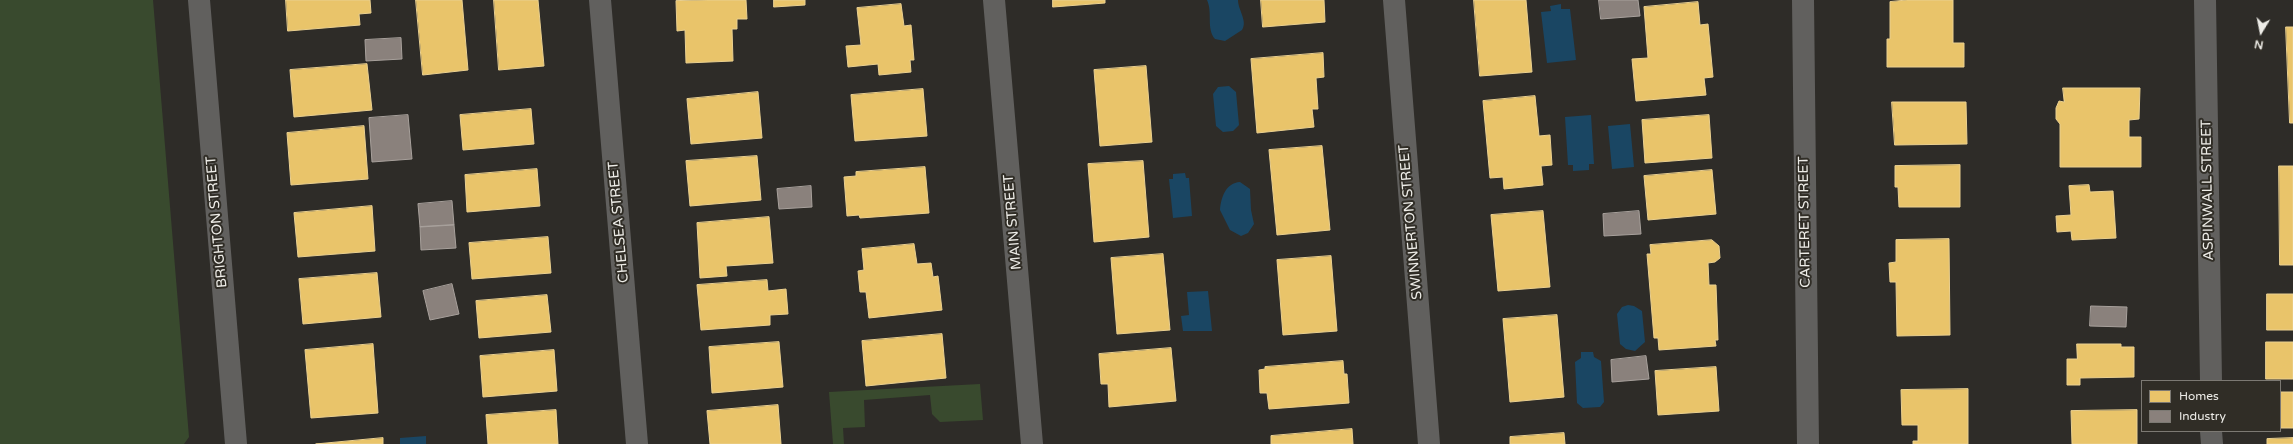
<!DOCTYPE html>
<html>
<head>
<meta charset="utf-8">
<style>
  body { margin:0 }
  #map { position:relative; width:2293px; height:444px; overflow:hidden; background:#2e2c28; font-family:"Varela Round",sans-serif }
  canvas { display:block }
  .legend { position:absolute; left:2141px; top:380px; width:140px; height:52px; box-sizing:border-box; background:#302d26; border:1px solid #7c7973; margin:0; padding:5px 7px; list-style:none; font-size:12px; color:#edece7 }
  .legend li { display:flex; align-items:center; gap:8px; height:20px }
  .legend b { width:20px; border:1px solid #7c7973 }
  .north { position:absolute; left:2241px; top:12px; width:40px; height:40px; -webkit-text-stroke:3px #302d26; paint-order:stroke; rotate:190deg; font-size:11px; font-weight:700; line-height:16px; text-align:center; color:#edece7 }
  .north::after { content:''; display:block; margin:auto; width:14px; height:18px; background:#edece7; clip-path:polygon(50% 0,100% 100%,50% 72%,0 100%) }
</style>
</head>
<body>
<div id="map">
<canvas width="2293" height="444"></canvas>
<ul class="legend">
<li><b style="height:11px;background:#e9c46a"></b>Homes</li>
<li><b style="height:11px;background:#8a817c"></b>Industry</li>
</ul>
<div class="north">N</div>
</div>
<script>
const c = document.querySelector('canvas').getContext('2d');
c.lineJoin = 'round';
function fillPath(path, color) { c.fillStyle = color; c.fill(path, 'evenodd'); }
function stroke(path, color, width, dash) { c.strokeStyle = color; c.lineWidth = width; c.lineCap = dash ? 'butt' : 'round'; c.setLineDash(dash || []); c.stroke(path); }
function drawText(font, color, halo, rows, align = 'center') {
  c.font = font + ' "Varela Round",sans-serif'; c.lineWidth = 4; c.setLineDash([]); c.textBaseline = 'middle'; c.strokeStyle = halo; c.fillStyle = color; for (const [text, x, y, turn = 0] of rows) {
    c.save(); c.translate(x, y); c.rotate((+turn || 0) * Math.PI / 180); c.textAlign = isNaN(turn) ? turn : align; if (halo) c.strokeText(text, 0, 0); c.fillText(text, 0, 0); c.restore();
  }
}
fillPath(new Path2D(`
  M0 0H153L189 437 184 444H0Z
  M980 384 983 420 940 422 932 414 930 395 864 400 865 427 843 428 844 444H833L829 392Z`), '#394a2e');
fillPath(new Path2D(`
  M1207 0H1238C1238 10 1248 21 1242 30L1225 41 1215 39C1206 28 1213 13 1207 0Z
  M1561 4V9H1570L1576 60 1547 63 1541 12 1551 11 1550 6Z
  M1229 86 1236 92 1239 125 1233 131 1223 132 1216 126 1213 94 1218 87Z
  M1591 115 1594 164H1589V170L1573 171V165H1568L1565 117Z
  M1630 124 1634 167 1612 169 1608 126Z
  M1185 173 1186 178H1189L1192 216 1173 218 1169 179H1173V174Z
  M1240 182 1250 189 1251 210 1254 224 1248 233 1241 236 1230 230 1220 210C1221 197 1226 183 1240 182Z
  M1208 291 1212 331H1183L1181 316 1189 315 1187 292Z
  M1628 305 1634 306 1642 311 1645 342 1635 351 1626 349 1620 344 1617 314 1622 307Z
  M1581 352H1593L1594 357 1601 361 1604 402 1600 407 1583 408 1577 403 1575 362 1581 358Z
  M426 436V444H400V438Z`), '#1a4663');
const homes = new Path2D(`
  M286 0H370L371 13 359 14 360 25 288 31Z
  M416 0H462L468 70 423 75Z
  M494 0H538L544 66 499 70Z
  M707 0H746L747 19H737V29H732L733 61 686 63 685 30 677 31 676 1Z
  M774 0H805V5L774 7Z
  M1053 0H1105V3L1053 7Z
  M1261 0H1324L1325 22 1263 27Z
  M1474 0H1526L1532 72 1480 76Z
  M1907 0H1953V43H1964V67H1887V39H1890V2Z
  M1698 2 1700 25 1708 24 1713 77 1704 78 1706 95 1636 101 1632 59 1648 58 1644 7Z
  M901 4 904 26 911 25 914 60H910L911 72 879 75 878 64 848 67 846 46 861 45 857 8Z
  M2286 27H2293V123H2290Z
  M1323 53 1324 77 1316 78 1318 109H1312L1314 127 1257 133 1251 59Z
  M367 64 372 110 294 117 290 70Z
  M1146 66 1152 142 1100 146 1094 70Z
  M2063 88H2140L2139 119 2129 120V137H2141V167H2060V124L2056 119V108L2059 101 2064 102Z
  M923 89 927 136 855 141 851 95Z
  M758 92 762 138 691 144 687 99Z
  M1535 96 1539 136 1550 135 1552 165 1541 166 1543 185 1504 189 1503 177 1490 178 1483 101Z
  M1892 102H1966L1967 144 1895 145Z
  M531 109 534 144 463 150 460 115Z
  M1709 115 1712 158 1645 163 1642 120Z
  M364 126 368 179 291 185 287 133Z
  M1322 146 1330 230 1277 235 1269 150Z
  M757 156 761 200 690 206 686 161Z
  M1143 161 1149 237 1094 242 1088 164Z
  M1960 165V207H1899L1898 187H1895V166Z
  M2279 166H2293V265H2280Z
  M925 167 929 213 860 218 859 215 847 216 844 177 856 176V172Z
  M537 169 540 206 467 212 465 175Z
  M1712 170 1716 214 1648 220 1644 176Z
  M2089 185 2090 192 2113 191 2116 238 2072 240 2071 231 2057 232 2056 216 2071 215 2069 186Z
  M372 206 375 251 298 257 294 213Z
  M1543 211 1550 287 1498 291 1491 215Z
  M769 217 773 263 726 266 727 276 700 278 697 223Z
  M548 237 551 273 472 279 469 243Z
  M1949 239 1950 335 1897 336 1896 282H1890L1889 263 1896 262V240Z
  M1712 240 1719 246 1720 258 1715 262 1708 263 1709 285H1716L1718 340H1715L1716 346 1659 350 1658 338H1654L1647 254H1651L1650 245Z
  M914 244 917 264 931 263 933 277 938 276 942 310 869 318 866 292H860L858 271 864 270 862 249Z
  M1163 254 1170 330 1117 334 1111 258Z
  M1331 256 1337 331 1283 335 1277 260Z
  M377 273 381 317 303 324 299 279Z
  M767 280 768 291 786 289 788 314 770 315V325L701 330 697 285Z
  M2267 294H2293V330H2267Z
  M547 295 551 332 479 338 476 301Z
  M1557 315 1564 397 1510 402 1503 319Z
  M942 334 946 378 866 386 862 341Z
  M779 342 783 387 712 393 709 347Z
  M2266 342H2293V379H2266Z
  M373 344 378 413 311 418 305 350Z
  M2077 344H2121V347H2134V377L2080 378V385H2067V359H2077Z
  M1171 348 1176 401 1109 407 1108 384H1101L1099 354Z
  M554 350 557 391 483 397 480 356Z
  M1343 361 1344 374H1347L1349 403 1269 409 1267 393H1260L1259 370 1265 369V367Z
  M1716 367 1719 411 1658 415 1655 371Z
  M1968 389V444H1913V441H1918V425H1902L1901 390Z
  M2280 392H2293V428H2280Z
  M778 405 781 444H710L707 411Z
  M556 410 558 444H488L486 415Z
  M2137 410V444H2072L2071 411Z
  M1352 429 1353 444H1271V436Z
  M1564 433 1565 444H1510V437Z
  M383 438V444H316Z
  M2293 438V444H2267V439Z`);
fillPath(homes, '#e9c46a');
stroke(homes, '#ead090', 1);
const industry = new Path2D(`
  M1599 0H1638L1640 16 1601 19Z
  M401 38 402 59 366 61 365 40Z
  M408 115 412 159 372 162 369 118Z
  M811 186 812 207 779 209 777 189Z
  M452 201 454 225 420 227 418 204Z
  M1639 211 1641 234 1604 236 1603 214Z
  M454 225 456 248 421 250 420 227Z
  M452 284 459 314 430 320 423 291Z
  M2091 306 2127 307 2126 327 2090 326Z
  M1646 356 1649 379 1612 382 1611 360Z`);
fillPath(industry, '#8a817c');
stroke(industry, '#a8a19c', 1);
stroke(new Path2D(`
  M199 0 236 444
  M600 0 637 444
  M994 0 1032 444
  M1394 0 1429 444
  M1803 0 1808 444
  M2205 0 2211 381
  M2211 431 2212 444`), '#61605e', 22);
drawText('14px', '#edece7', '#302d26', [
  ["ASPINWALL STREET",2208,190,-91],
  ["BRIGHTON STREET",217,222,-95],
  ["CHELSEA STREET",619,222,-95],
  ["MAIN STREET",1013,222,-95],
  ["SWINNERTON STREET",1411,222,-95],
  ["CARTERET STREET",1805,222,-91]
]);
</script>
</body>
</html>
